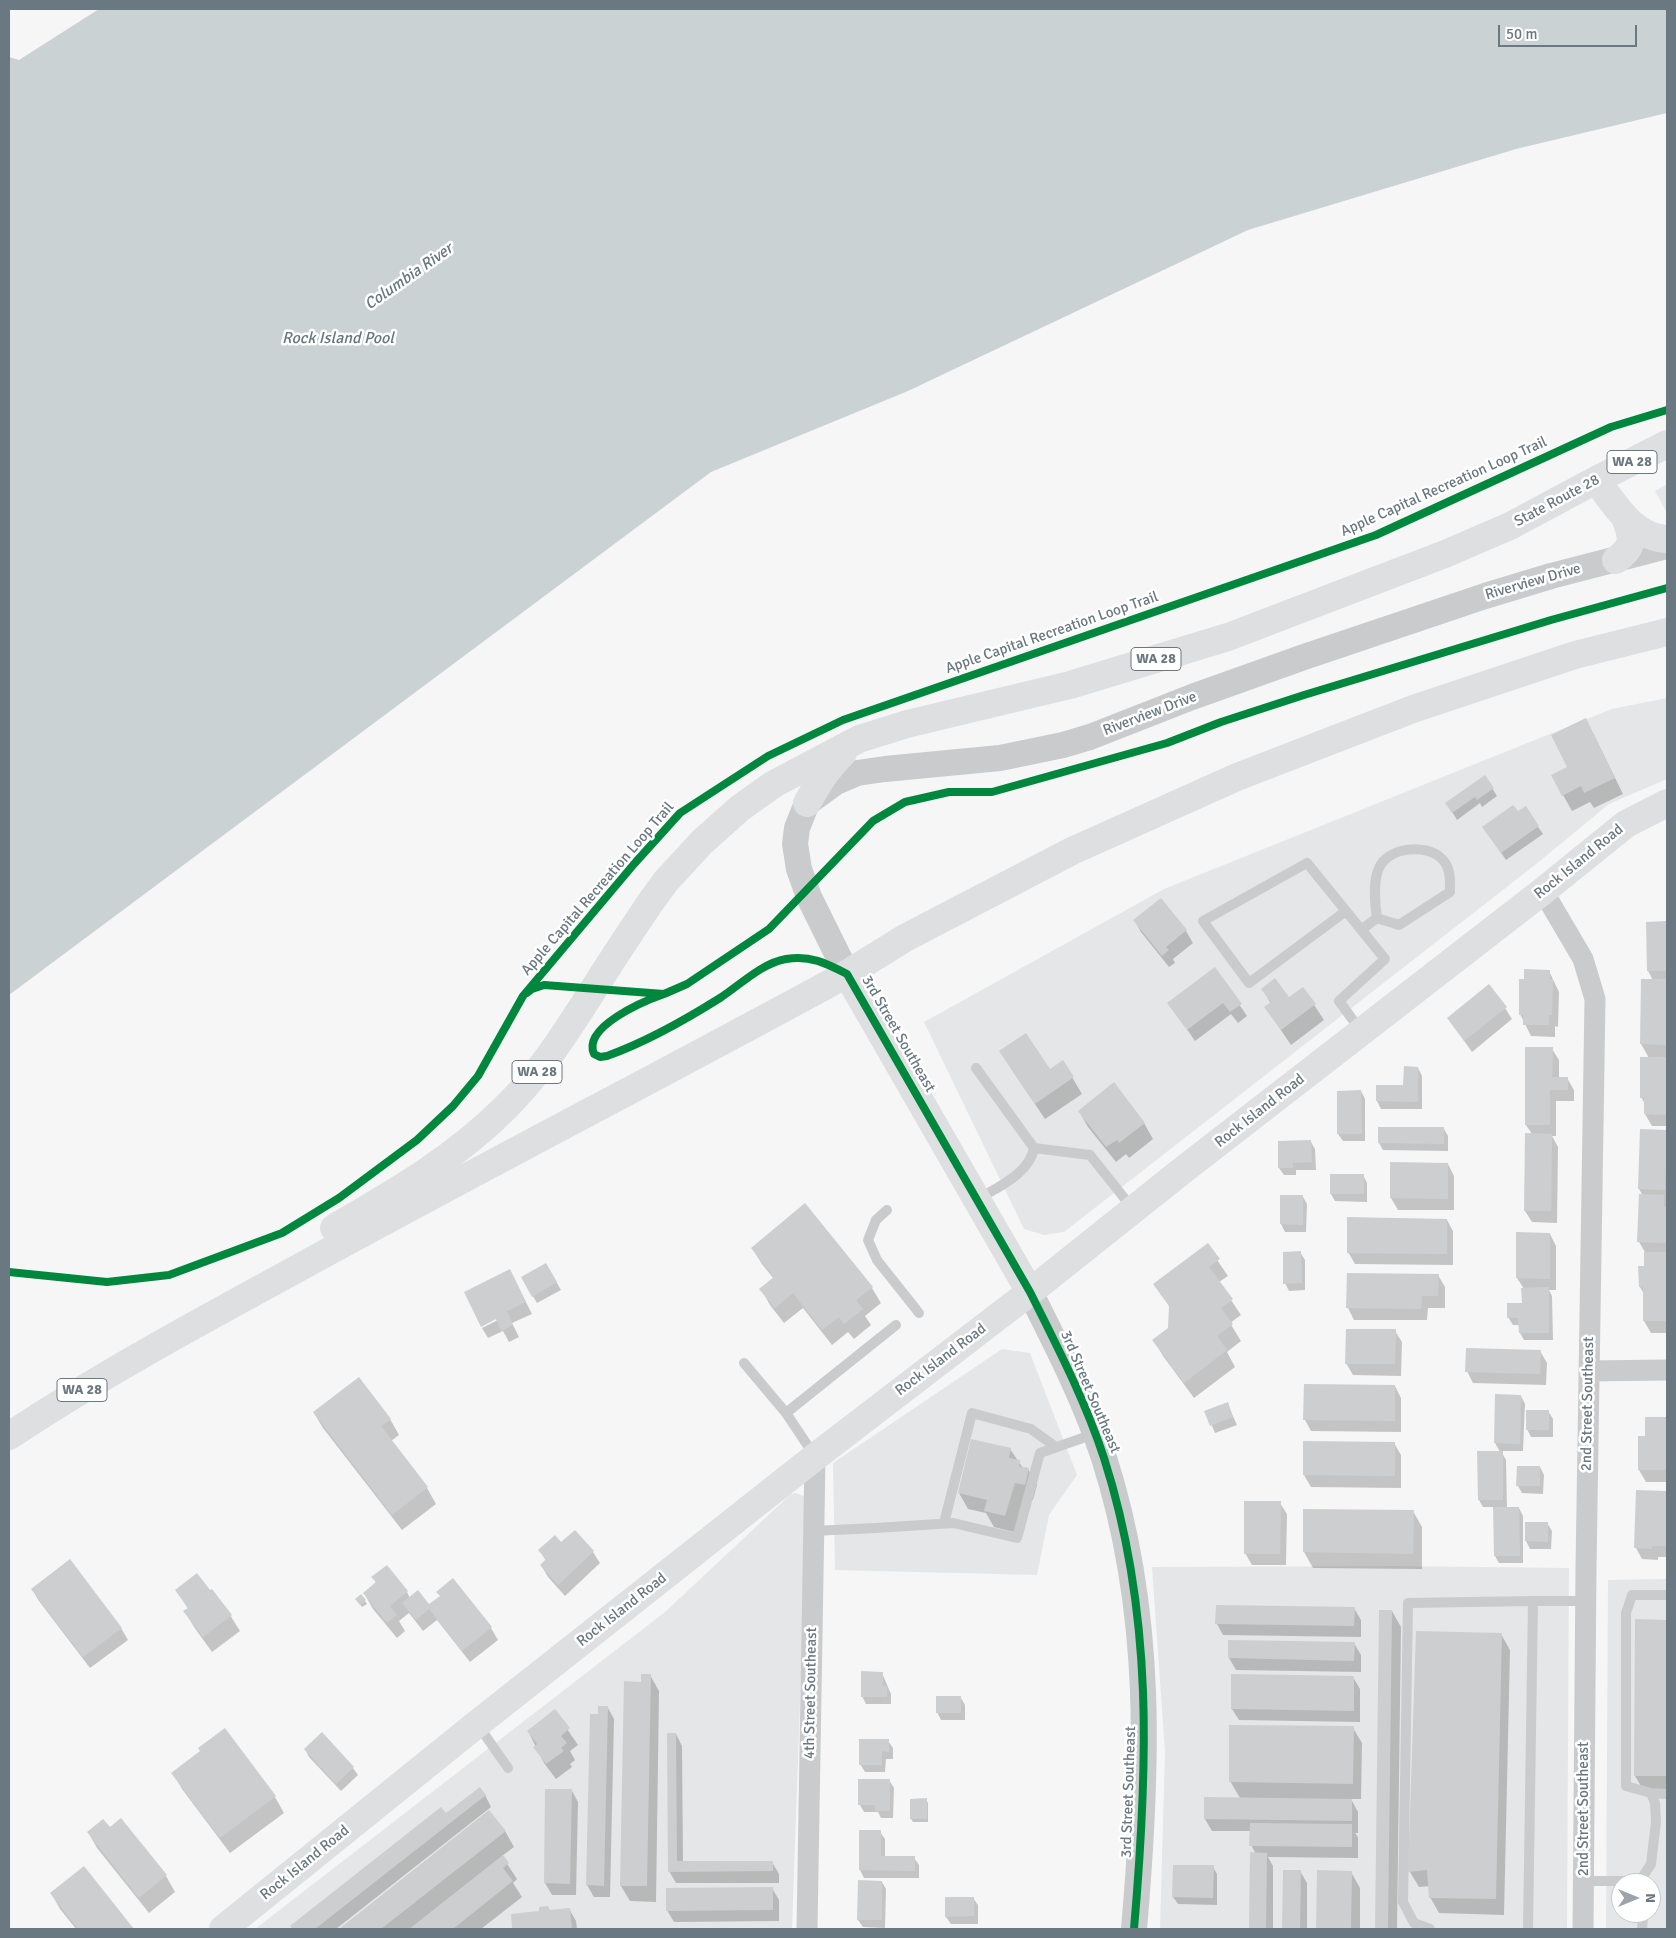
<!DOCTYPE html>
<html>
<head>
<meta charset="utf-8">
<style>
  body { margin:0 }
  #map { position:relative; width:1676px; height:1938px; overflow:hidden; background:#f6f6f6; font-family:Signika,sans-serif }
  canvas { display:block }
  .frame { position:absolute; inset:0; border:10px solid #6a7882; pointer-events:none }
  .north { position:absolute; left:1611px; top:1873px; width:50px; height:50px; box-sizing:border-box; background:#fff; border:1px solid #c3c9cd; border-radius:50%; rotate:90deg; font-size:14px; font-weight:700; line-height:20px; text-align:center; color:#6a7882 }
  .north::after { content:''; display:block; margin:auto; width:18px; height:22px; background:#9ba4ab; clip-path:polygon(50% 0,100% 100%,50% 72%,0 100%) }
  .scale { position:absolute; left:1498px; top:25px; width:139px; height:22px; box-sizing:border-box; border:2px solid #6a7882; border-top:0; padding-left:6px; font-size:15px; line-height:18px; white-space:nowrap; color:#6a7882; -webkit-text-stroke:4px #fff; paint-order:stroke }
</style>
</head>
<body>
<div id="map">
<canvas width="1676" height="1938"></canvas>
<div class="frame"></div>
<div class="north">N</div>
<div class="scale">50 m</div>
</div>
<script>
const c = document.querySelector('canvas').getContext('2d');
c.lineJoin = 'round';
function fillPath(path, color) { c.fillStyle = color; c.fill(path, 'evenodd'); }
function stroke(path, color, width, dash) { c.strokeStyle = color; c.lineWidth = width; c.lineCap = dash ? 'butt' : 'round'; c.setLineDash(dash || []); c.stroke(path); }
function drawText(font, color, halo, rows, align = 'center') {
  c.font = font + ' Signika,sans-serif'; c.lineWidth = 5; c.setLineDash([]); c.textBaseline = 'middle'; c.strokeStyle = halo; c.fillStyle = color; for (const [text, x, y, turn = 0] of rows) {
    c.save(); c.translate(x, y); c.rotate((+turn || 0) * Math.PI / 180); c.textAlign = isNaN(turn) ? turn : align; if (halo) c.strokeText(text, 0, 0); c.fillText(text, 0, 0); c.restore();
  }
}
fillPath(new Path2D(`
  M1667 484V513L1655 491Z
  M1667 698V779L1609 804 1535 865 1064 1232 1044 1235 1024 1229 924 1022 1164 889 1612 709Z
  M1002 1349 1030 1353 1077 1475 1049 1515 1037 1575 835 1570 833 1463Z
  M796 1493 805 1497 807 1505 792 1929H255L665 1612 791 1494Z
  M1397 1566 1569 1568 1567 1929H1160L1165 1752 1152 1567Z
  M1667 1579V1929H1606L1608 1580ZM1621 1883H1651V1913H1621Z`), '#e5e6e7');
fillPath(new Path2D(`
  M99 9H1667V113L1516 149 1248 230 908 391 711 472 9 995V57L19 60Z`), '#cbd2d4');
fillPath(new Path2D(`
  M1594 735 1623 794 1594 808 1590 802 1572 811 1563 795 1568 768Z
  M1485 777 1497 796 1482 807 1480 803 1457 820 1451 810Z
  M1525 808 1543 834 1506 860 1488 834Z
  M1161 899 1186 931 1193 943 1173 959 1175 963 1169 967 1141 932 1135 921Z
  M1647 923H1667V1126H1652L1645 1114V1104L1641 1097 1649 1058 1641 1044 1642 980H1653L1648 971Z
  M1215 969 1247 1016 1238 1023 1231 1014 1195 1041 1169 1003Z
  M1549 971 1559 992 1558 1027 1555 1026V1037L1531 1036 1520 1014 1525 980Z
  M1303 988 1324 1020 1291 1045 1266 1008 1271 1004 1263 989 1289 999Z
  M1505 1008 1512 1019 1472 1052 1448 1018Z
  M1552 1049 1559 1060V1078H1567L1574 1090V1101H1556V1136H1552L1558 1147 1557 1223 1532 1222 1525 1211 1532 1134 1526 1125Z
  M1063 1062 1082 1094 1045 1119 1010 1067 1050 1071Z
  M1418 1068 1422 1076V1109H1381L1377 1101V1086L1404 1087Z
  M1361 1091 1365 1099V1141H1343L1338 1134Z
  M1079 1111 1144 1123 1153 1139 1129 1158 1126 1154 1116 1162 1088 1127Z
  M1444 1129 1448 1136V1151L1383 1150 1379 1143Z
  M1641 1130 1667 1133V1333H1651L1644 1321V1294L1640 1287 1646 1267V1254L1639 1242 1643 1196 1639 1189Z
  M1311 1142 1315 1149 1316 1170H1296V1175H1284L1279 1168Z
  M1448 1164 1454 1176V1210H1398L1391 1198Z
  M1363 1175 1367 1183V1202L1335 1201 1331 1194Z
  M1303 1197 1307 1204 1306 1232H1285L1281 1224Z
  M1447 1220 1453 1231V1265L1355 1264 1348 1252Z
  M1550 1234 1556 1246V1290H1549L1552 1296 1553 1340H1524L1520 1333V1325H1513L1508 1317 1523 1304 1524 1289 1517 1278Z
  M1207 1245 1228 1276 1219 1282 1241 1315 1230 1323 1241 1341 1227 1352 1235 1367 1194 1398 1163 1356 1154 1340 1169 1328 1171 1309 1155 1284Z
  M752 1248 872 1288 881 1303 865 1316 871 1325 854 1339 848 1332 832 1345 803 1308 784 1323 770 1305 761 1289 774 1279 762 1264Z
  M1300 1252 1305 1260V1290L1289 1291 1285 1283Z
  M546 1264 561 1290 537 1303 522 1278Z
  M510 1271 532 1314 512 1323 519 1337 509 1342 503 1331 488 1338 482 1328 502 1318Z
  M1438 1275 1445 1287V1308H1428L1427 1320H1354L1348 1308Z
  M1395 1331 1402 1342 1401 1376 1353 1375 1346 1363Z
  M1540 1351 1547 1363 1546 1385 1473 1383 1467 1371Z
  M1395 1386 1401 1398V1432L1311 1431 1305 1420Z
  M1496 1395 1521 1396 1525 1404 1523 1451H1501L1506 1460 1507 1508H1519L1523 1516V1563H1499L1495 1556V1507H1483L1479 1500 1500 1452 1495 1443Z
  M1227 1403 1237 1425 1215 1433 1206 1412Z
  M1548 1411 1553 1419V1437H1531L1527 1429Z
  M314 1413 390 1419 399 1435 391 1441 427 1488 436 1504 402 1530 323 1428Z
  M1646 1419H1667V1482H1646L1639 1470 1646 1437Z
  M1304 1442 1394 1443 1401 1455V1488L1311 1487 1304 1475Z
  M1010 1449 1023 1468 1028 1469 1037 1485 1033 1500 1024 1498 1014 1532 994 1527 986 1513 968 1509 959 1493Z
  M1540 1467 1544 1475 1543 1494 1522 1493 1518 1486Z
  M1637 1492 1667 1493V1557H1658V1560L1642 1559 1636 1548Z
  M1280 1503 1287 1514 1286 1565H1252L1245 1553Z
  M1305 1510 1413 1511 1422 1527V1569L1313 1568 1304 1552Z
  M1526 1523H1547L1552 1531 1551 1549H1530L1526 1541Z
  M561 1544 593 1552 600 1563 565 1596 548 1577 541 1565 546 1561 540 1551Z
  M373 1577 407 1592 410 1598 429 1606 440 1597 453 1580 491 1628 498 1640 470 1662 437 1620 423 1631 409 1613 399 1621 405 1631 397 1638 373 1609 364 1593 376 1583Z
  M32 1589 121 1628 128 1640 90 1668 39 1601Z
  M177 1590 230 1615 240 1631 212 1652 194 1627 185 1612 188 1609Z
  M365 1601 367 1604 362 1607 358 1602Z
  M1354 1608 1361 1620V1637L1223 1635 1217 1624Z
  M1380 1611H1392L1401 1627 1397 1929H1376Z
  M1636 1621H1667V1791H1644L1635 1776Z
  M1501 1634 1510 1650 1504 1915 1439 1913 1430 1897V1886L1419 1887 1410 1872Z
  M1354 1643 1361 1655V1672L1236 1670 1229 1658Z
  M882 1673 891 1694V1704H866L862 1696Z
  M650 1675 659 1691 656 1902 630 1901 621 1886 642 1683Z
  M1353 1677 1360 1689V1722L1239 1720 1232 1709Z
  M961 1698 965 1705V1720H941L937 1712Z
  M608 1708 614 1719 610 1897H594L587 1885 599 1716Z
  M555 1711 578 1745 570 1751 575 1760 570 1764 572 1767 556 1779 544 1763 528 1731Z
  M1353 1728 1362 1743 1361 1799H1351L1358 1812V1833H1355L1358 1837V1858L1268 1857 1273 1866V1929H1250L1251 1854H1256L1251 1845V1831H1212L1205 1819 1240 1798 1230 1781Z
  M224 1730 275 1797 284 1813 230 1853 182 1789 173 1773 202 1751Z
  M322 1734 353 1768 358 1775 341 1791 309 1757 305 1749Z
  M676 1734 682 1746 683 1862H772L779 1874V1883H676L669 1871Z
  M888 1741 893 1748V1759H886L885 1772H865L860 1764Z
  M889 1780 894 1788 893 1818H881L878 1812H864L860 1805Z
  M572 1791 578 1802 576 1895H552L545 1883Z
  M485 1795 491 1807 336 1929H293L291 1927 446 1815Z
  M926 1800 928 1803V1822H913L911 1819Z
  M489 1812 505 1831 514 1847 502 1856 517 1879 513 1883 522 1897 481 1929H341Z
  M110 1828 166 1876 175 1892 149 1913 97 1848 88 1832Z
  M860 1831 880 1832 885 1839V1857L914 1858 919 1865V1878H864L860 1870Z
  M1213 1867 1217 1874V1905L1178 1904 1173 1897Z
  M84 1868 132 1929H76L60 1909 51 1893Z
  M1284 1871H1300L1307 1883V1929H1283Z
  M1318 1871 1351 1872 1360 1888V1929H1317Z
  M882 1882 886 1889 885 1928 863 1927 858 1920Z
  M772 1888 779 1900V1921L674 1922 667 1910Z
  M973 1898 978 1905V1924H951L946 1917Z
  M548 1907 550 1911 569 1909 576 1921 577 1929H514L512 1915 541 1912Z`), '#0003');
fillPath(new Path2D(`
  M1586 718 1615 778 1584 793 1581 786 1562 796 1551 775 1567 767 1551 735Z
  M1485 775 1494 788 1477 800 1475 797 1452 813 1445 803Z
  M1513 805 1518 811 1526 806 1539 826 1501 853 1482 827Z
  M1161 898 1187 930 1166 947 1169 950 1162 956 1133 920Z
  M1667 921V971H1647L1646 922Z
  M1215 967 1242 1004 1230 1012 1223 1003 1187 1030 1167 1003Z
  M1524 969 1550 970V979H1553L1552 1015H1549V1025H1523V1015H1519V979H1524Z
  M1275 978 1289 997 1303 987 1316 1004 1281 1030 1264 1007 1271 1002 1261 989Z
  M1641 979H1667V1045L1640 1044Z
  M1489 984 1507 1007 1464 1041 1447 1018Z
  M1026 1033 1050 1069 1063 1060 1074 1077 1035 1104 999 1051Z
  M1525 1047H1553L1552 1077H1568V1090H1550V1125H1525Z
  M1640 1057H1667L1666 1115 1644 1114V1098H1640Z
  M1404 1066 1418 1067V1102L1376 1101V1085H1403Z
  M1114 1082 1145 1123 1119 1143 1117 1140 1106 1147 1078 1111Z
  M1361 1090 1362 1134H1337V1091Z
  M1378 1127H1444V1144L1378 1143Z
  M1640 1129 1667 1130 1665 1190 1638 1189Z
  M1525 1133 1552 1134 1551 1211H1524Z
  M1311 1140 1312 1162 1293 1163V1168H1278V1141Z
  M1390 1162 1448 1163V1199L1390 1198Z
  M1330 1174H1364V1194H1330Z
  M1639 1194 1664 1195V1207H1667V1243L1637 1242Z
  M1280 1195H1303V1225L1280 1224Z
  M805 1203 873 1287 856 1300 863 1309 844 1324 839 1317 822 1330 793 1293 775 1308 759 1289 774 1277 751 1248Z
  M1347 1217 1447 1219V1254L1347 1253Z
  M1516 1232 1550 1233V1279L1516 1278Z
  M1208 1243 1220 1259 1209 1267 1233 1299 1221 1308 1233 1324 1217 1336 1227 1350 1184 1383 1152 1340 1168 1328 1169 1306 1153 1284Z
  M1301 1251 1302 1283 1283 1284V1252Z
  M1644 1252H1667V1321H1643V1287H1639L1638 1266H1644Z
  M546 1263 557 1282 532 1297 521 1277Z
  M510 1269 526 1302 507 1311 513 1325 501 1331 496 1319 481 1327 464 1292Z
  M1347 1273 1439 1274 1438 1296H1422L1421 1309 1346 1308Z
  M1549 1287V1333H1519L1518 1318H1507V1303H1522L1521 1288Z
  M1346 1329H1396L1395 1364H1345Z
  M1466 1348 1541 1350 1540 1374 1465 1372Z
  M359 1377 391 1419 381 1426 428 1487 392 1515 313 1412Z
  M1304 1384 1395 1385V1421L1303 1420Z
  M1495 1394 1521 1395 1520 1444 1494 1443Z
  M1228 1402 1233 1417 1210 1426 1204 1411Z
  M1526 1410H1549V1430H1526Z
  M1645 1417H1667V1470H1638V1436H1645Z
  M971 1439 1011 1448 1009 1458 1020 1460 1019 1466 1029 1468 1025 1485 1015 1483 1005 1516 984 1511 987 1500 958 1493Z
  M1303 1441 1395 1442V1476L1303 1475Z
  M1477 1451H1503V1500H1478Z
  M1517 1466H1540V1486H1516Z
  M1636 1490 1667 1491 1666 1546H1652V1549L1634 1548Z
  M1244 1501H1281L1280 1554H1244Z
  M1493 1507H1519L1520 1556H1494Z
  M1303 1509 1414 1510 1413 1554 1303 1552Z
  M1525 1522H1548V1542L1525 1541Z
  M575 1530 594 1551 558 1585 540 1565 546 1559 538 1550 555 1535 561 1542Z
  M70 1559 122 1628 83 1657 31 1589Z
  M387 1565 408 1591 390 1606 397 1615 387 1623 363 1593 376 1582 371 1577Z
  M197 1573 210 1590 212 1589 232 1615 203 1637 183 1611 188 1608 175 1590Z
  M453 1578 492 1627 462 1651 429 1609 416 1620 402 1603 418 1590 429 1604 440 1596 436 1592Z
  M361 1594 366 1600 360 1605 355 1599Z
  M1216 1605 1355 1607 1354 1626 1215 1624Z
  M1379 1610H1392L1388 1929H1375Z
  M1635 1619 1667 1620V1776H1634Z
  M1416 1631 1502 1633 1496 1899 1429 1898 1427 1870 1408 1872Z
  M1228 1640 1355 1642 1354 1661 1228 1658Z
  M861 1671 883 1672V1686H887V1697H861Z
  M641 1674H651L647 1886H620L624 1681 641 1682Z
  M1231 1674 1354 1676V1711L1231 1709Z
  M936 1696H961V1713H936Z
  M598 1706H608L604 1886 586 1885 590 1714H598Z
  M555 1709 570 1728 561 1736 567 1743 561 1748 564 1751 546 1764 533 1747 537 1744 527 1731Z
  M1229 1725 1354 1726 1353 1784 1229 1782Z
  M225 1728 276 1796 220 1838 171 1773 200 1751 198 1748Z
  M322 1732 354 1767 336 1784 304 1749Z
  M667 1733H676L677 1861H773V1871L668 1872Z
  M859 1739H889V1752L882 1751V1765H859Z
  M858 1779H890V1811H875V1805H858Z
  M480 1787 486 1795 315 1929H292L290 1926 441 1807 446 1813Z
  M545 1789H572L570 1884 544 1883Z
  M1204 1797 1352 1799V1821L1204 1819Z
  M927 1798V1819H910V1799Z
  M489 1810 506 1831 381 1929H339Z
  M121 1818 167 1875 139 1898 87 1832 103 1819 110 1827Z
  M1250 1823 1352 1824V1847L1249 1846Z
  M859 1830H881V1856H915V1871L859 1870Z
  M1250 1852 1267 1853 1266 1929H1249Z
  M503 1855 509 1863 503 1868 513 1881 453 1929H409Z
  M1173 1865H1214L1213 1898 1172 1897Z
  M84 1866 134 1929H78L50 1893Z
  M1283 1870H1301L1300 1929H1282Z
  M1317 1870 1352 1871 1351 1929H1316Z
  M858 1880 882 1881V1920H857Z
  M773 1887V1910L666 1911V1888Z
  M945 1897H974V1916L945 1917Z
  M548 1906 549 1910 570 1908 572 1929H512L511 1914 539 1911V1907Z`), '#cdcecf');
stroke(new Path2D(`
  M1346 911 1249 983 1203 921 1307 863 1385 959 1339 1001 1361 1031
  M1361 930 1377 918 1399 925 1450 892C1450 880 1451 868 1442 859 1426 843 1388 847 1379 868 1373 881 1375 905 1377 918
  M976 1068 1034 1148C1030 1173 998 1187 978 1199
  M1034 1148 1090 1155 1133 1209
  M887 1210 876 1220 868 1240 877 1260 919 1313
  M744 1363 786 1413
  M814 1455 786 1413 896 1325
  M944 1523 972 1413 1031 1429 1056 1447
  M813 1531 876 1528 953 1523 1017 1538 1040 1453 1094 1434
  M1533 1601H1585
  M478 1725 508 1768
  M1651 1793 1667 1794
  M1583 1881H1630L1642 1878 1651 1864 1656 1822 1655 1803 1651 1793 1626 1786V1613L1632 1595H1667
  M1430 1929 1414 1923 1403 1902 1408 1603 1533 1601 1528 1929
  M1642 1929 1643 1918`), '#c9cbcc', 10);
stroke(new Path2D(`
  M1543 891 1583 959 1595 999 1586 1568 1583 1929
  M1589 1371 1667 1370
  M807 1929 815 1457`), '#c9cbcc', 21);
stroke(new Path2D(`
  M847 974 809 897 799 869 795 844 797 828 807 803 836 782 857 773 885 769 1000 758 1063 745 1090 737 1192 697 1304 657 1485 596 1551 576 1667 546
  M1030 1292C1057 1346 1085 1400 1104 1458 1154 1614 1148 1768 1134 1929`), '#c9cbcc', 26);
stroke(new Path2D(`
  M847 974 1030 1292
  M223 1929 477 1724 815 1457 1030 1292 1183 1170 1543 891 1626 824 1667 803`), '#dedfe0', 28);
stroke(new Path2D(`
  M1596 480C1615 504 1633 538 1667 539
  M1616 560C1635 545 1633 539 1625 517
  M807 803C818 784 827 768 843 753
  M334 1228C394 1193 454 1159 504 1109 537 1077 563 1037 588 998 608 966 629 934 650 903L666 881 702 842 740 808 774 784 859 739 907 724 1070 685 1228 637 1445 554 1510 526 1596 480 1667 444
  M9 1436C104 1373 205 1319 304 1265 485 1166 667 1072 847 974L905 938 1072 851 1237 777 1413 709 1575 655 1667 632`), '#dedfe0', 28);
stroke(new Path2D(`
  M527 993 532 989 544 985 664 994 687 984 769 929 873 821 905 802 949 792H992L1167 743 1221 722 1304 695 1551 620 1667 588
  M664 994C644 1001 582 1027 594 1054L600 1057 607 1056C646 1042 685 1020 720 998 740 985 762 963 786 959 810 955 826 963 847 974L1030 1292C1057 1346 1085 1400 1104 1458 1154 1614 1148 1768 1134 1929
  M9 1272 107 1282 169 1275 282 1233 339 1198 417 1140 453 1106 478 1076 523 996 634 864 680 813 768 756 843 720 1376 535 1611 427 1667 410`), '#00873e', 8);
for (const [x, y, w] of [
  [1632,462,50],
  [1156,659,50],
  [537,1072,50],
  [82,1390,50]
]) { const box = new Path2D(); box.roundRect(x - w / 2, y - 11.5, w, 23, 4); c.fillStyle = '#fff'; c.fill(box); stroke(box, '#6a7882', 1); }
drawText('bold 14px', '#6a7882', null, [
  ["WA 28",1632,462],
  ["WA 28",1156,659],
  ["WA 28",537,1072],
  ["WA 28",82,1390]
]);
drawText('15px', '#6a7882', '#fff', [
  ["Apple Capital Recreation Loop Trail",1444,487,-24],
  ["State Route 28",1557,501,-28],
  ["Riverview Drive",1533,582,-16],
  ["Apple Capital Recreation Loop Trail",1052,633,-19],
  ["Riverview Drive",1150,714,-21],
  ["Rock Island Road",1579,862,-39],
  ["Apple Capital Recreation Loop Trail",598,889,-49],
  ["3rd Street Southeast",898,1034,60],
  ["Rock Island Road",1260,1111,-38],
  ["Rock Island Road",941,1360,-37],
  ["3rd Street Southeast",1090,1392,67],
  ["2nd Street Southeast",1588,1404,-89],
  ["Rock Island Road",622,1610,-38],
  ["4th Street Southeast",811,1693,-89],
  ["3rd Street Southeast",1129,1792,-88],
  ["2nd Street Southeast",1584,1809,-90],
  ["Rock Island Road",305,1863,-39]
]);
drawText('italic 16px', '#65787f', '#fff', [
  ["Columbia River",409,277,-35],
  ["Rock Island Pool",338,339]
]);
</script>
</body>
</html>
